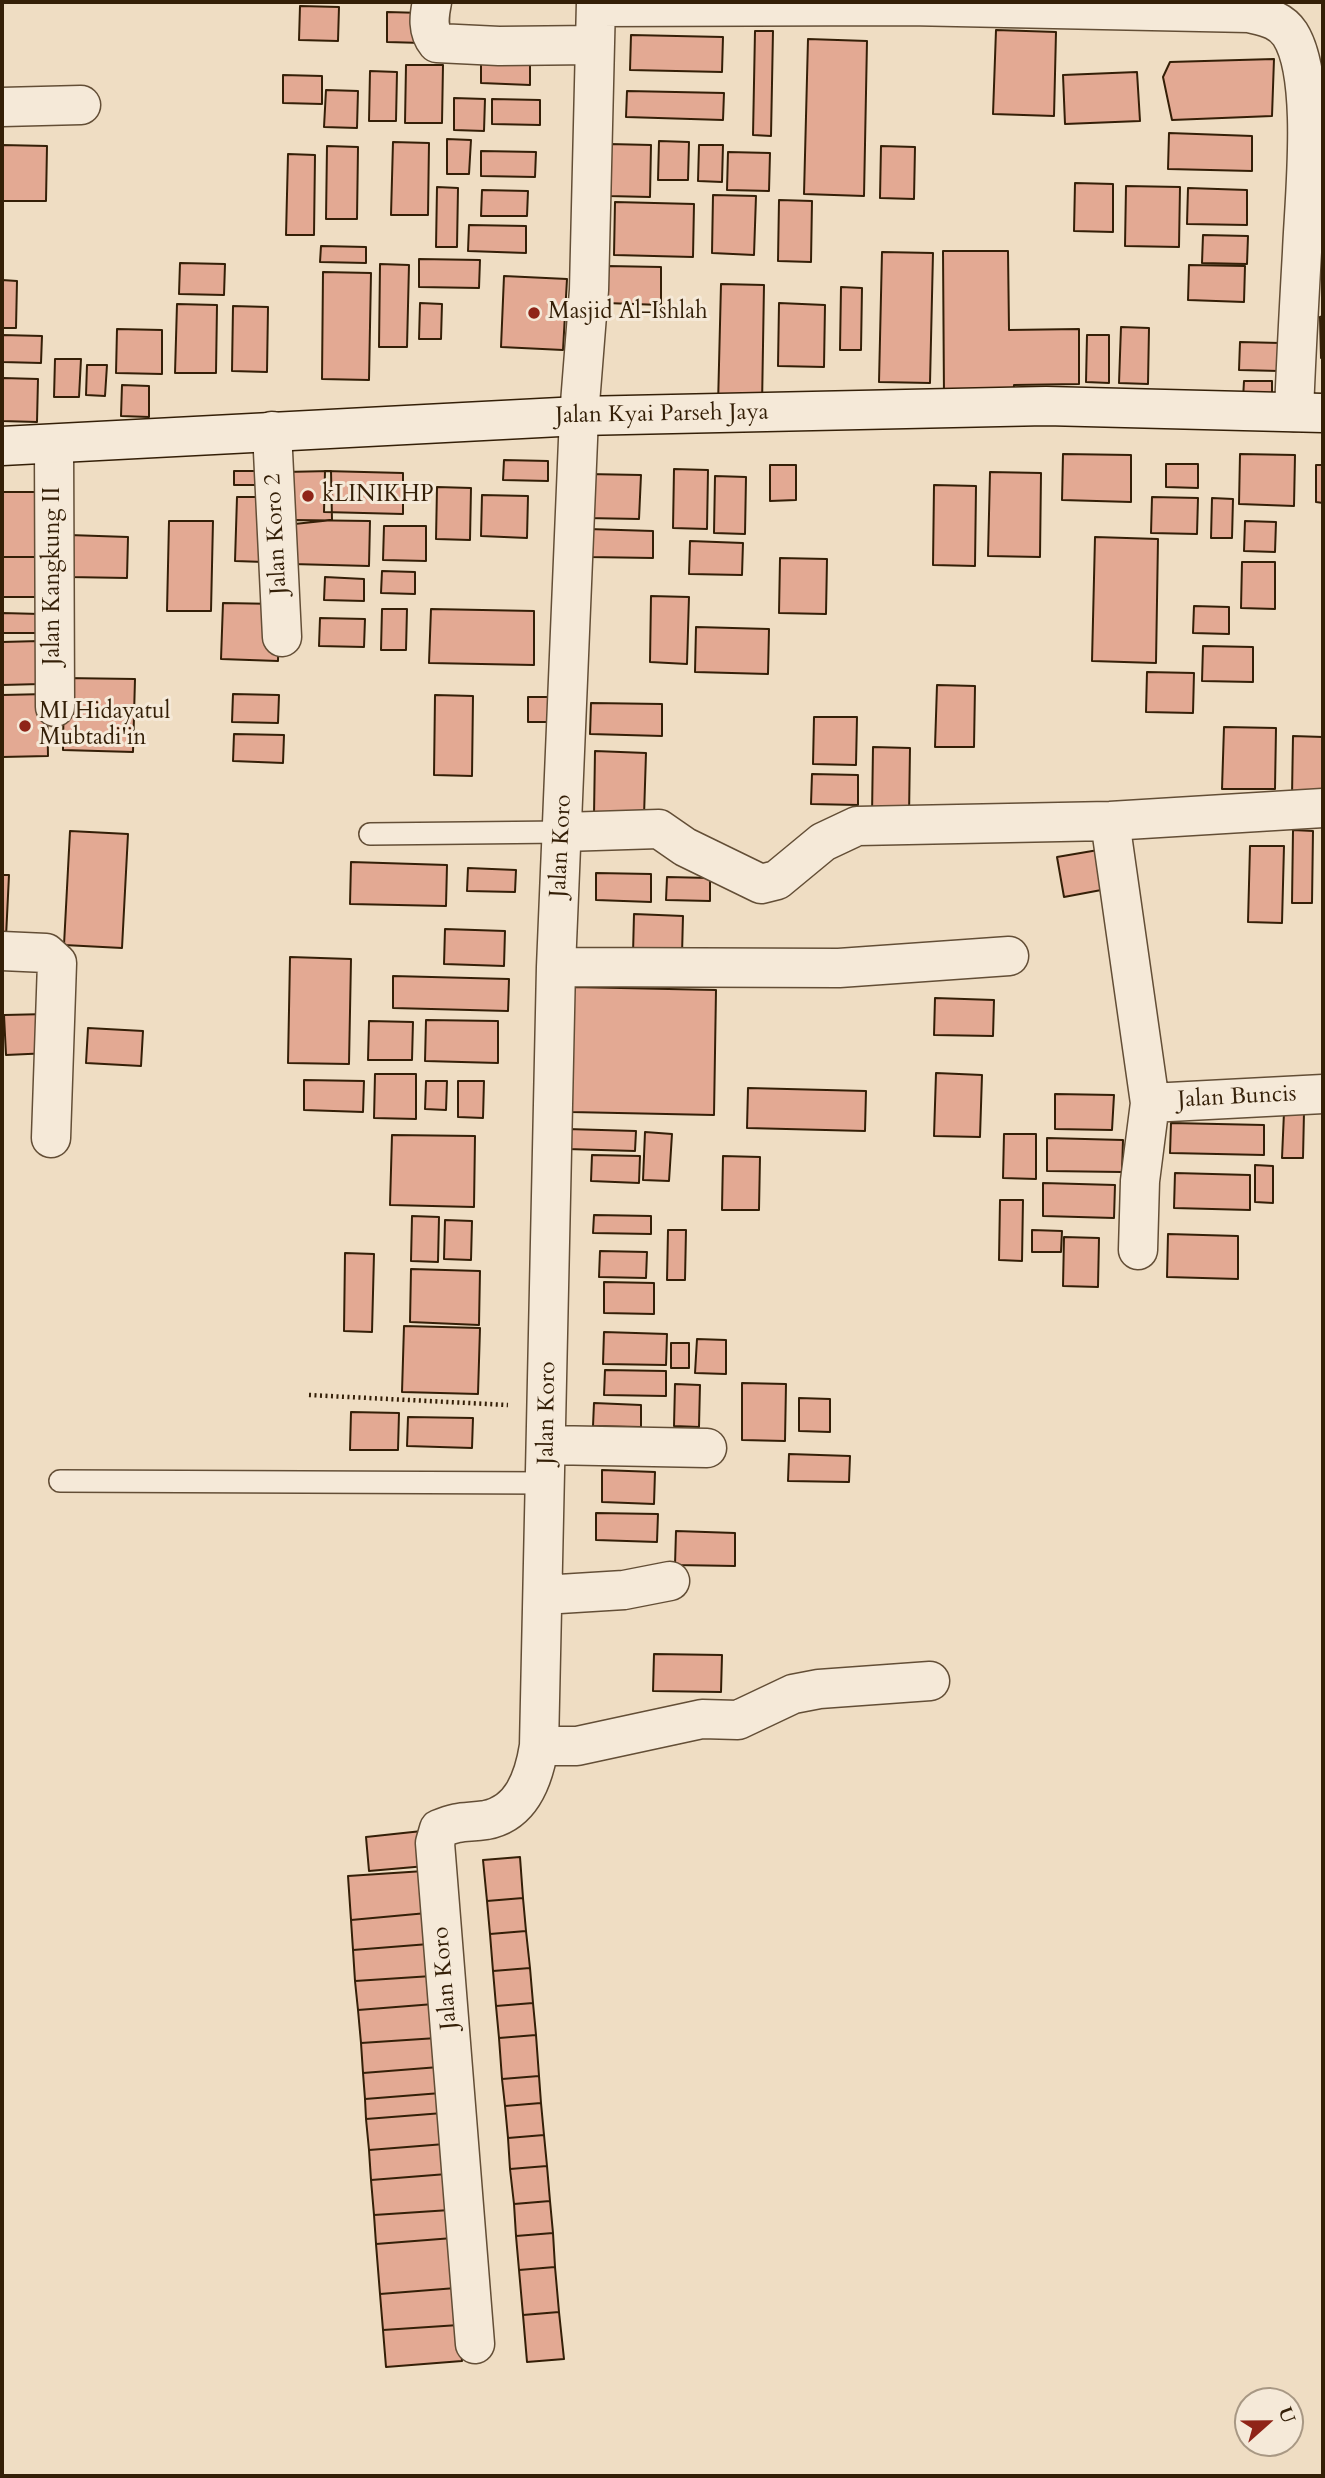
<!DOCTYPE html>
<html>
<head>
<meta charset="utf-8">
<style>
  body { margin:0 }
  #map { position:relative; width:1325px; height:2478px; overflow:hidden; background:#efddc3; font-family:Cardo,serif }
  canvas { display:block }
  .frame { position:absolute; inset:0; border:4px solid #341f07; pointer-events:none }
  .north { position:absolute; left:1234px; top:2387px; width:70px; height:70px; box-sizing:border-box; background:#f5e9d8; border:2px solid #a89884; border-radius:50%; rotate:69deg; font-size:19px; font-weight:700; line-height:28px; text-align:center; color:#341f07 }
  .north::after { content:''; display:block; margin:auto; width:24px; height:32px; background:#8f2418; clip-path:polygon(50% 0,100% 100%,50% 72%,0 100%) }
</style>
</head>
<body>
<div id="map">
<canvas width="1325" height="2478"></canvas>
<div class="frame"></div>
<div class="north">U</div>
</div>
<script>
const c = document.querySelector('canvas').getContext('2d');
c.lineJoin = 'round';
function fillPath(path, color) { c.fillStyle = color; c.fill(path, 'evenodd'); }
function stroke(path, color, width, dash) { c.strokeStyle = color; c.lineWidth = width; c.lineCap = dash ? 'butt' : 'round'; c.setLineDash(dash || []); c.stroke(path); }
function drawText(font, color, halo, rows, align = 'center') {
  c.font = font + ' Cardo,serif'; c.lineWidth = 6; c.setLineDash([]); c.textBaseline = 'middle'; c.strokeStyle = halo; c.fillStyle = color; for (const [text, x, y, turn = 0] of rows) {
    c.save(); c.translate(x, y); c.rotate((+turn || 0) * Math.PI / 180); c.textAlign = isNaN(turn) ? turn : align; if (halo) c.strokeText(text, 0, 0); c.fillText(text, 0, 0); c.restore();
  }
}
const building = new Path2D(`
  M300 6 339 7 338 41 299 40Z
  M387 12 423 13V43L387 42Z
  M996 30 1056 32 1054 116 993 114Z
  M755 31H773L771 136 753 135Z
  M631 35 723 37 722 72 630 70Z
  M808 39 867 41 864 196 804 194Z
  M1274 59 1272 116 1172 120 1163 77 1170 62Z
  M481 63 530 64V85L481 83Z
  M406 65H443L442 123H405Z
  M370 71 397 72 396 121H369Z
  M1137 72 1140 121 1065 124 1063 75Z
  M283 75 322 76V104L283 103Z
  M326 90 358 91 357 128 324 127Z
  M627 91 724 93 723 120 626 117Z
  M454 98 485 99 484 131 454 130Z
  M492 99 540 100V125L492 124Z
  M1169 133 1252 136V171L1168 169Z
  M447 139 471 140 469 174H447Z
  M659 141 689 142 688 180H658Z
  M393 142 429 143 428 215H391Z
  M609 144 651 145 650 197 608 196Z
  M2 145 47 146 46 201H2Z
  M699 145H723L722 182 698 181Z
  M327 146 358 147 357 219H326Z
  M881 146 915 147 914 199 880 198Z
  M481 151 536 152 535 177 481 176Z
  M728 152 770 153 769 191 727 190Z
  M288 154 315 155 314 235H286Z
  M1075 183 1113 184V232L1074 231Z
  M1126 186 1180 187 1179 247 1125 246Z
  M437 187 458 188 457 247H436Z
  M1188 188 1247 190V225L1187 224Z
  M482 190 528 191 527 216H481Z
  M713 195 756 196 754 255 712 253Z
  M779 200 812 201 811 262 778 261Z
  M615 202 694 204 693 257 614 255Z
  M469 225 526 226V253L468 251Z
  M1203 235 1248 236 1247 264 1202 263Z
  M321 246 366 247V263L320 262Z
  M943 251H1008L1009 330 1079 329V384L1014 385 1013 397 944 398Z
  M882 252 933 253 930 383 879 382Z
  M419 259 480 260 479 288 419 287Z
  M180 263 225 264 224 295 179 294Z
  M380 264 409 265 407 347H379Z
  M1189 265 1245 266 1244 302 1188 300Z
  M607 266 661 267V305L606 303Z
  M323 272 371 273 369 380 322 379Z
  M504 276 567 279 563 350 501 347Z
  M2 280 17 281 16 328H2Z
  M721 284 764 285 762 406 718 405Z
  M841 287 862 288 861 350H840Z
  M420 303 442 304 441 339H419Z
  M779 303 825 305 824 367 778 366Z
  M177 304 217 305 216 373H175Z
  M233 306 268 307 267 372 232 371Z
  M1323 316V358H1321L1320 317Z
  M1121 327 1149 328 1148 384 1119 383Z
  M117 329 162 330V374L116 373Z
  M2 335 42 336 41 363 2 362Z
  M1087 335H1109V383L1086 382Z
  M1240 342 1280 343 1279 371 1239 370Z
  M55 359H81L79 397H54Z
  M87 365H107L105 396 86 395Z
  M3 378 38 379 37 422 2 421Z
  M1244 381H1272V400L1243 399Z
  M122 385 149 386V417L121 416Z
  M1063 454 1131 455V502L1062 500Z
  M1240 454 1295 455 1294 506 1239 504Z
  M504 460 548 461V481L503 480Z
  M1166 464H1198V488L1166 487Z
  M770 465H796V500L770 501Z
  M1316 465H1323V503L1316 502Z
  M674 469 708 470 707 529 673 528Z
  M234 471H268V485H234Z
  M325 471 403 473V514L324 512Z
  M331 471 332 520 285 525 284 472Z
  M990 472 1041 473 1040 557 988 556Z
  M587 474 641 475 639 519 586 518Z
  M715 476 746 477 745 534 714 533Z
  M934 485 976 486 975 566 933 565Z
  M437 487 471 488 470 540 436 539Z
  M2 492H48L47 557H2Z
  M482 495 528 496 527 538 481 536Z
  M237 497H265L264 562 235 561Z
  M1152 497 1198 498 1197 534 1151 533Z
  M1212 498 1233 499 1232 538H1211Z
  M293 520 370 521 369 566 292 564Z
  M169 521H213L211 611H167Z
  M1245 521 1276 522 1275 552 1244 551Z
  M384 526H426V561L383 560Z
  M588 529 653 531V558L587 557Z
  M69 535 128 537 127 578 68 577Z
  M1095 537 1158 539 1156 663 1092 661Z
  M690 541 743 543 742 575 689 574Z
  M2 557H47V597H2Z
  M780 558 827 559 826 614 779 613Z
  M1242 562H1275V609L1241 608Z
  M382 571 415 572V594L381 593Z
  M325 577 364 579V601L324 600Z
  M651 596 689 597 687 664 650 662Z
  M223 603 279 604 278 661 221 659Z
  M1194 606 1229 607V634L1193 633Z
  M382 609H407L406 650H381Z
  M431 609 534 611V665L429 663Z
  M2 613 40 614V633H2Z
  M320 618 365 619 364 647 319 646Z
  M696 627 769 629 768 674 695 672Z
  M40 641 41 684 2 685V642Z
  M1203 646 1253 647V682L1202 681Z
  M1147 672 1194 673 1193 713 1146 712Z
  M64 678 135 679 133 752 63 750Z
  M937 685 975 686 974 747H935Z
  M47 694 48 756 2 757V695Z
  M233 694 279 695 278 723 232 722Z
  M435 695 473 696 472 776 434 775Z
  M528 697H549L548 722H528Z
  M591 703 662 704V736L590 734Z
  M814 717H857L856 765 813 764Z
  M1224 727 1276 728 1275 789H1222Z
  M234 734 284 735 283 763 233 761Z
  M1293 736 1323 737V797L1292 796Z
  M873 747 910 748 909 817 872 816Z
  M595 751 646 753 644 816 594 815Z
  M812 774 858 775V805L811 804Z
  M1293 830 1313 831 1312 903H1292Z
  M70 831 128 834 122 948 64 945Z
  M1250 846H1284L1282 923 1248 922Z
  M1104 849 1112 888 1064 897 1057 857Z
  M351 862 447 865 446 906 350 904Z
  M468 868 516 870 515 892 467 891Z
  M596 873 651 874V902L596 900Z
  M2 875H9L6 937H2Z
  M667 877 710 878V901L666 900Z
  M634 914 683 916 682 955 633 954Z
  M445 929 505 931 504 966 444 964Z
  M290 957 351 959 349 1064 288 1063Z
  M393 976 509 979 508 1011 393 1008Z
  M573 987 716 990 714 1115 570 1112Z
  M935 998 994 1000 993 1036 934 1035Z
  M48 1014 50 1053 6 1055 4 1015Z
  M426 1020 498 1021V1063L425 1061Z
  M369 1021 413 1022 412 1060H368Z
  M88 1028 143 1031 141 1066 86 1063Z
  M936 1073 982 1075 980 1137 934 1136Z
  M375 1074H416V1119L374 1118Z
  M304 1080 364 1081 363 1112 304 1110Z
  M426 1081H447L446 1110 425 1109Z
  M458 1081H484L483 1118 458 1117Z
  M748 1088 866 1091 865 1131 747 1128Z
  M1055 1094 1114 1095 1112 1130 1055 1129Z
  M1284 1112H1304L1303 1158H1282Z
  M1171 1123 1264 1125V1155L1170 1153Z
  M567 1129 636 1131 635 1151 567 1149Z
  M645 1132 672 1134 669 1181 643 1180Z
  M1004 1134H1036V1179L1003 1178Z
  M392 1135 475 1136 474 1207 390 1205Z
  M1047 1138 1123 1140 1122 1172 1047 1171Z
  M592 1155 640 1156 639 1183 591 1181Z
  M723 1156 760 1157 759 1210H722Z
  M1255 1165 1273 1166V1203L1255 1202Z
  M1175 1173 1250 1175V1210L1174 1208Z
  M1043 1183 1115 1185 1114 1218 1043 1216Z
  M1000 1200H1023L1022 1261 999 1260Z
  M594 1215 651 1216V1234L593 1233Z
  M412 1216 439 1217 438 1262 411 1261Z
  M445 1220 472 1221 471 1260 444 1259Z
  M668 1230H686L685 1280H667Z
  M1032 1230 1062 1231 1061 1252H1032Z
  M1168 1234 1238 1236V1279L1167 1277Z
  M1064 1237 1099 1238 1098 1287 1063 1286Z
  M600 1251 647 1252 646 1278 599 1277Z
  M345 1253 374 1254 372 1332 344 1331Z
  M411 1269 480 1271 479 1325 410 1322Z
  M604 1282 654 1283V1314L604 1313Z
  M404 1326 480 1328 478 1394 402 1392Z
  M604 1332 667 1334 666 1365 603 1364Z
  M697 1339 726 1340V1374L695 1373Z
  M671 1343H689V1368H671Z
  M605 1370 666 1371V1396L604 1395Z
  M742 1383 786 1384 785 1441 742 1440Z
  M675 1384 700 1385 699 1427 674 1426Z
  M799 1398 830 1399V1432L799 1431Z
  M594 1403 641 1405V1427L593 1426Z
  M351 1412 399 1413 398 1450H350Z
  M408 1417 473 1418 472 1448 407 1446Z
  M789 1454 850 1456 849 1482 788 1481Z
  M602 1470 655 1472 654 1504 602 1502Z
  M596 1513 658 1514 657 1542 596 1540Z
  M676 1531 735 1533V1566L675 1565Z
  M654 1654 722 1655 721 1692 653 1691Z
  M422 1831 426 1866 369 1871 366 1837Z
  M520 1857 523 1898 487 1901 483 1860Z
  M424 1871 427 1913 351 1920 348 1876Z
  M523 1898 526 1931 490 1934 487 1901Z
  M427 1913 429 1944 353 1950 351 1920Z
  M526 1931 530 1968 493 1971 490 1934Z
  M429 1944 432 1976 355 1981 353 1950Z
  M530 1968 533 2003 496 2006 493 1971Z
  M432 1976 434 2004 358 2010 355 1981Z
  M533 2003 536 2035 499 2038 496 2006Z
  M434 2004 437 2038 361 2043 358 2010Z
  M536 2035 539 2076 502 2079 499 2038Z
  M437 2038 439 2067 363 2073 361 2043Z
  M439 2067 441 2093 365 2099 363 2073Z
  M539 2076 541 2103 505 2106 502 2079Z
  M441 2093 443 2113 366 2119 365 2099Z
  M541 2103 544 2135 508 2138 505 2106Z
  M443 2113 445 2144 369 2150 366 2119Z
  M544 2135 547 2166 510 2169 508 2138Z
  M445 2144 447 2174 371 2180 369 2150Z
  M547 2166 550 2201 514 2204 510 2169Z
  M447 2174 450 2210 374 2215 371 2180Z
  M550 2201 553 2233 516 2236 514 2204Z
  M450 2210 453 2238 376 2244 374 2215Z
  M553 2233 555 2267 519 2270 516 2236Z
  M453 2238 456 2288 380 2294 376 2244Z
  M555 2267 559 2312 523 2315 519 2270Z
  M456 2288 459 2325 383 2330 380 2294Z
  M559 2312 564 2359 527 2362 523 2315Z
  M459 2325 462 2361 386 2367 383 2330Z`);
fillPath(building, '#e3a993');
stroke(building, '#341f07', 2);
const lane = new Path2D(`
  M370 834 563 832
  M60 1481 547 1483`);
const street = new Path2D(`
  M432 2C429 16 427 31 437 43L499 46 594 45
  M596 7 908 6 1249 13C1265 17 1280 19 1290 34 1318 78 1304 198 1302 252 1299 305 1296 359 1294 412
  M2 107 81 105
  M272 431 282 637
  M54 445 55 707
  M1110 821 1150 1103 1140 1181 1138 1250
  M563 832 659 829 685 847 761 884 777 880 823 842 857 826 1110 821 1323 808
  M2 951 46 953 57 963 51 1138
  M556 967 839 968 1009 956
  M1150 1103 1323 1094
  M547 1445 707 1448
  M543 1595 624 1590 670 1581
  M539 1746H577L702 1719 738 1720 793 1694 819 1689 930 1681
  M475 2344 435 1843 439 1829C460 1820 466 1823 486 1820 522 1813 534 1778 539 1746L556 967 579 416 589 290 596 2`);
const secondary = new Path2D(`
  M2 446 579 416 1046 406 1323 413`);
stroke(lane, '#634e36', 24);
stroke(street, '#634e36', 41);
stroke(secondary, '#341f07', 41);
stroke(new Path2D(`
  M309 1395 508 1405`), '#341f07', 4.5, [2, 3.5]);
stroke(lane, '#f5e9d8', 21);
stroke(street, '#f5e9d8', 38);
stroke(secondary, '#f5e9d8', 38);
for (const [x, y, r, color] of [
  [534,313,7,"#8f2418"],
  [308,496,7,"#8f2418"],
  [25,726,7,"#8f2418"]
]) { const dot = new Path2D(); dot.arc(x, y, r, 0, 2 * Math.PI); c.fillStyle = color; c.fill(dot); stroke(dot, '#f5e9d8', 2.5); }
drawText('23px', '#341f07', '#f5e9d8', [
  ["Masjid Al-Ishlah",548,313],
  ["kLINIKHP",322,496],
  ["MI Hidayatul",39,713],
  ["Mubtadi'in",39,739]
], 'left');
drawText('23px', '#341f07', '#f5e9d8', [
  ["Jalan Kyai Parseh Jaya",662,415,-1],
  ["Jalan Koro 2",277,534,-93],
  ["Jalan Kangkung II",54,576,-90],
  ["Jalan Koro",562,846,-87],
  ["Jalan Buncis",1237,1098,-3],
  ["Jalan Koro",548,1413,-89],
  ["Jalan Koro",446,1978,-95]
]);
</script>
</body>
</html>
